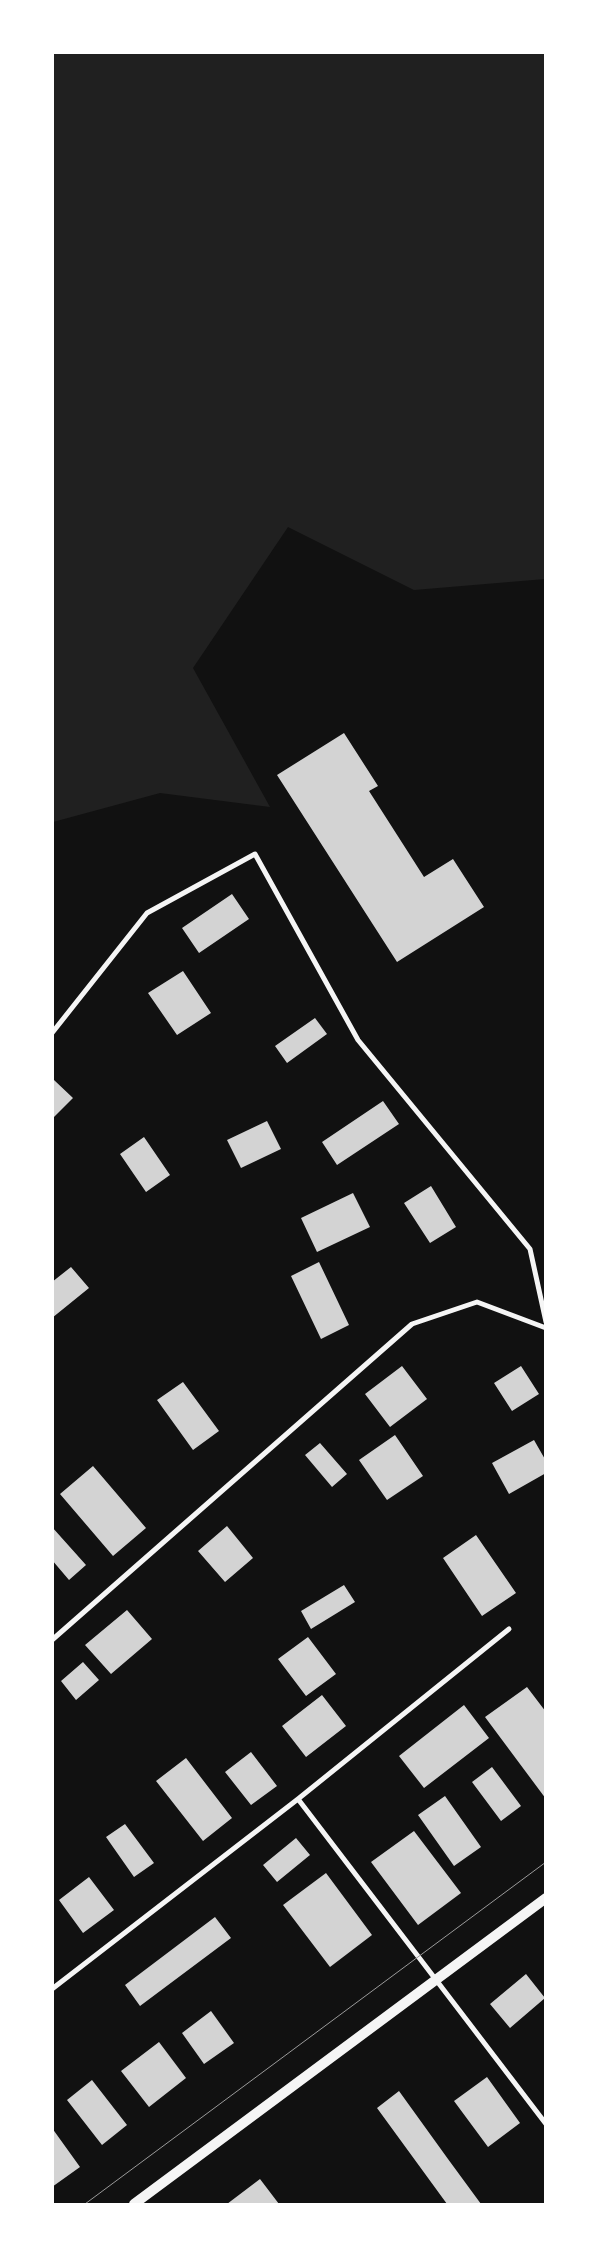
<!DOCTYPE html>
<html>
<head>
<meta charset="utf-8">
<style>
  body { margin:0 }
  #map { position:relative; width:598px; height:2257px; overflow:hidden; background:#111; font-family:"PT Sans",sans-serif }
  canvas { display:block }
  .frame { position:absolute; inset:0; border:54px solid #fff; pointer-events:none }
</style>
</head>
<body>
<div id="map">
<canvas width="598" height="2257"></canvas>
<div class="frame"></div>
</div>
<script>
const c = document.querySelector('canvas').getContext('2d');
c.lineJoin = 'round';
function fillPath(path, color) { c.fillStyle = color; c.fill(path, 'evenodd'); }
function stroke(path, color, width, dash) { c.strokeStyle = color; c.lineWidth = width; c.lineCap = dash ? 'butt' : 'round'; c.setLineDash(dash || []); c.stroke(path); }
fillPath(new Path2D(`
  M53 52 545 53V579L414 590 288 527 193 668 270 807 160 793 53 822Z`), '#202020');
fillPath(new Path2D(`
  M344 733 378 786 369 791 424 877 453 859 484 907 397 962 277 775Z
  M232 894 249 919 199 953 182 928Z
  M183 971 211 1013 177 1035 148 993Z
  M315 1018 327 1034 287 1063 275 1046Z
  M54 1080 73 1098 52 1119V1082Z
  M383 1101 399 1124 337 1165 322 1142Z
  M267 1121 281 1149 241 1168 227 1140Z
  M144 1137 170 1175 146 1192 120 1154Z
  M431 1186 456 1227 430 1243 404 1203Z
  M353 1193 370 1227 317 1252 301 1218Z
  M319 1262 349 1325 321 1339 291 1276Z
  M71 1267 89 1288 52 1318V1282Z
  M402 1366 427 1399 390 1427 365 1394Z
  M521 1366 539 1394 512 1411 494 1383Z
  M183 1382 219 1431 193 1450 157 1400Z
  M395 1435 423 1476 387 1500 359 1460Z
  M534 1440 546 1461V1473L509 1494 492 1463Z
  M320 1443 347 1474 332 1487 305 1455Z
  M93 1466 146 1528 113 1556 60 1494Z
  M227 1526 253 1558 225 1582 198 1551Z
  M52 1527 86 1565 69 1580 52 1560Z
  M476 1535 516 1593 482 1616 443 1558Z
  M344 1585 355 1602 311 1629 301 1611Z
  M127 1610 152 1639 111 1674 85 1645Z
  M308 1637 336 1674 306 1696 278 1659Z
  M83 1662 99 1680 76 1700 61 1681Z
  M527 1687 546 1712V1799L485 1717Z
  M322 1695 346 1726 306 1757 282 1726Z
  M464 1705 489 1738 424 1788 399 1756Z
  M251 1752 277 1786 251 1805 225 1772Z
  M186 1758 232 1818 203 1841 156 1781Z
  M492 1767 521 1806 501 1821 472 1782Z
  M445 1796 481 1847 454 1866 418 1815Z
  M125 1824 154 1863 134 1877 106 1837Z
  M414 1831 461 1893 418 1925 371 1862Z
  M296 1838 310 1855 277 1882 263 1865Z
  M326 1873 372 1935 330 1967 283 1905Z
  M89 1877 114 1910 83 1933 59 1900Z
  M215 1917 231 1938 140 2006 125 1985Z
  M526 1974 545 1998 510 2028 490 2004Z
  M211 2011 234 2043 204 2064 182 2033Z
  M159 2042 186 2078 149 2107 121 2071Z
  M487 2077 520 2123 488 2147 454 2101Z
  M92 2080 127 2125 102 2145 67 2100Z
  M399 2091 448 2159 481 2204H447L377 2108Z
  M52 2128 80 2167 52 2187Z
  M260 2179 279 2204H227Z`), '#d3d3d3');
stroke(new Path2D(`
  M52 1033 147 913 255 854 358 1040 530 1249 546 1322
  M52 1640 412 1324 477 1302 546 1328
  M298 1799 546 2124
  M52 1989 298 1799 509 1629`), '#f5f5f5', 5);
stroke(new Path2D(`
  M134 2204 546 1898`), '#f5f5f5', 10);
stroke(new Path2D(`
  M85 2204 546 1862`), '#9a9a9a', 1);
</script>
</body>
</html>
